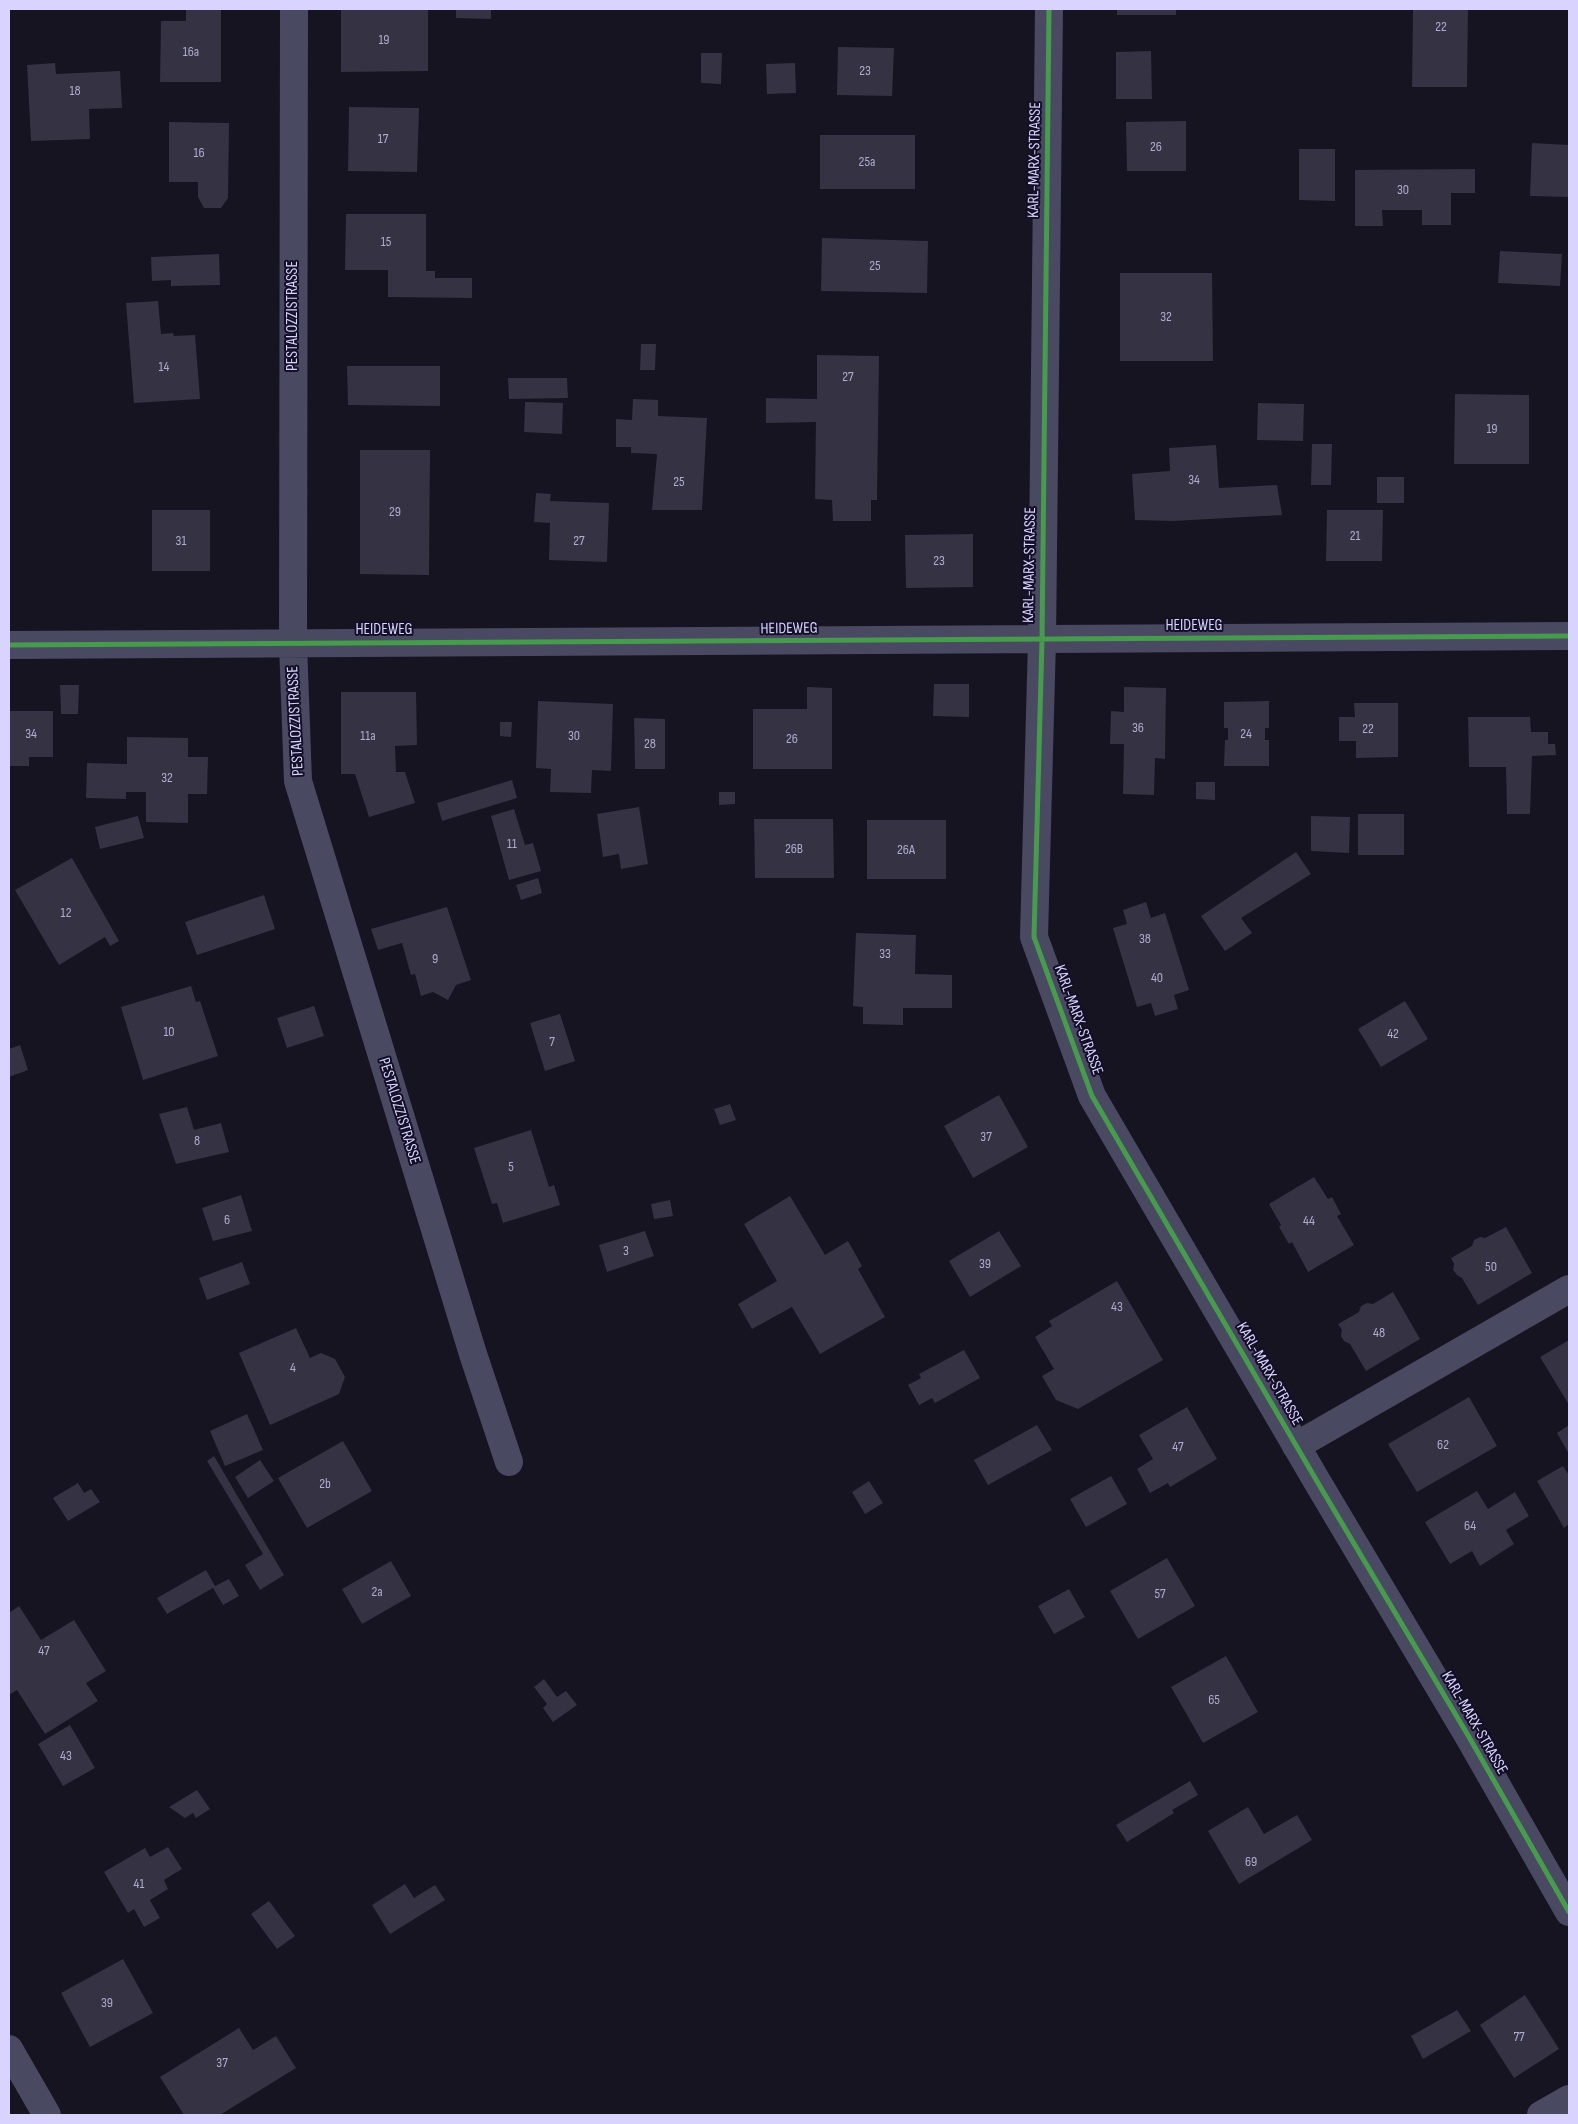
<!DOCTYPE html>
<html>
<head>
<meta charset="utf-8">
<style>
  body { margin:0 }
  #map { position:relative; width:1578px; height:2124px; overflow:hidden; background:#161421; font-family:"Sofia Sans Condensed",sans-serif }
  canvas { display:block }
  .frame { position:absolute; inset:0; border:10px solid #d9d4ff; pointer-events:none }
</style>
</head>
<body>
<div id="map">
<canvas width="1578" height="2124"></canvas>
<div class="frame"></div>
</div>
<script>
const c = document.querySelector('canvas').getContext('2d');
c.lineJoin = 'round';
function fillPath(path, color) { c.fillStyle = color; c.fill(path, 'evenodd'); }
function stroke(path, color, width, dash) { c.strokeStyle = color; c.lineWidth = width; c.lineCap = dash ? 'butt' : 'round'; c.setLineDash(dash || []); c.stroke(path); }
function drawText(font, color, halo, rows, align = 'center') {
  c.font = font + ' "Sofia Sans Condensed",sans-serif'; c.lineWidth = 4; c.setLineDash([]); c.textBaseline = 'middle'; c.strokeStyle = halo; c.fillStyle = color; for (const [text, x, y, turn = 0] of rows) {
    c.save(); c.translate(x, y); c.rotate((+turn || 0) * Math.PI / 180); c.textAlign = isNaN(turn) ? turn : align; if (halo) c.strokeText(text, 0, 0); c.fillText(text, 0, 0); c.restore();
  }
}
fillPath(new Path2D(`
  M186 9H221V82H160L161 21H186Z
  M341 9H428V71L341 72Z
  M456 9H491V19L456 18Z
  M1117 9H1176V15H1117Z
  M1413 9H1468L1467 87H1412Z
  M838 47 894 48 892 96 837 95Z
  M1151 51 1152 99H1116V52Z
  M701 53H722L721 84 701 83Z
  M55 63 56 74 120 71 122 108 89 109 90 139 31 141 27 65Z
  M795 63 796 93 767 94 766 64Z
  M349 107 419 108 417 172 348 171Z
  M1186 121V171H1127L1126 122Z
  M169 122 229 123 228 198 221 208H204L198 197V182H169Z
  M820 135H915V189H820Z
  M1532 143 1569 145V197L1530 196Z
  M1299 149H1335V201L1299 200Z
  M1475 169V193H1451V225H1422V210H1382L1383 226H1355V170Z
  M346 214H426V271H435V278H472V298L388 297V270H345Z
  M822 238 928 241 927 293 821 291Z
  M1500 251 1562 254 1560 286 1498 283Z
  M219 254 220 285 171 286V280L152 281 151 257Z
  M1120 273H1212L1213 361H1120Z
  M158 301 161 334 173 333 174 336 195 335 200 399 134 403 126 303Z
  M641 344H656L655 370H640Z
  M817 355 879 356 877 500H871V521H833L832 500 815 499 816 422 766 423V398L817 399Z
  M347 366H440V406L348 405Z
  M508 378H567L568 398 509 399Z
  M1455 394 1529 395V464H1454Z
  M633 399 658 400V416L707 418 702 510H652L657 454 631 453V447H616V419L632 420Z
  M525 402 563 403 562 434 524 432Z
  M1258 403 1304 404 1303 441 1257 440Z
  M1312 444H1332L1331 485H1311Z
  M1216 445 1219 488 1277 485 1282 515 1173 521 1135 520 1132 474 1170 471 1169 448Z
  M360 450H430L429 575 360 574Z
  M1377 477H1404V503H1377Z
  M536 493 551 494 550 501 609 503 607 562 549 560 550 523 534 522Z
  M152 510H210V571H152Z
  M1327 510H1383L1382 561H1326Z
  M973 534V587L906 588 905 535Z
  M934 684H969V717L933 716Z
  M60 685H79L78 714H61Z
  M807 687 832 688V769H753V709H807Z
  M1124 687 1166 688 1165 759 1155 758 1154 795 1123 794 1124 744H1110L1111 711 1124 712Z
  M341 692H416L417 745 395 746 396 772H405L415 803 369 817 355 774H341Z
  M538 701 613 704 611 771 592 770 591 793 550 792 551 769 536 768Z
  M1269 701V728H1265V740H1269V766H1224L1225 740H1228V728H1224V702Z
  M1354 703H1398V757L1356 758V741H1339V717H1355Z
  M9 711H53V757H29V766H9Z
  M1468 717H1530L1531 732H1548V744H1555L1556 755 1532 756 1530 814H1507L1506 767H1469Z
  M634 718 665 719V769H635Z
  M500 722H512L511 737 500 736Z
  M127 737 188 738V757H208L207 794H188V823L146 822V792H126V799L86 798 87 763 127 764Z
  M512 780 517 798 442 821 437 803Z
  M1196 782H1215V800L1196 799Z
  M719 792H735V804L719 805Z
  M639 807 648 864 621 869 619 854 603 857 597 814Z
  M514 809 525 845 533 843 541 871 509 880 491 816Z
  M1358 814H1404V855H1358Z
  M138 816 144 838 100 849 95 827Z
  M1311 816 1350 817 1349 853 1311 851Z
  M754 819H833L834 878H755Z
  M867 820H946V879H867Z
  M1296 852 1311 874 1241 918 1252 933 1225 951 1201 916Z
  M72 858 119 941 110 946 105 937 59 965 15 890Z
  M538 878 542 893 521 900 516 885Z
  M264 895 275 929 197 955 185 922Z
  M1146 902 1151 918 1165 913 1189 990 1174 995 1178 1009 1155 1016 1151 1003 1137 1007 1113 928 1127 924 1123 910Z
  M447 907 471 980 456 985 448 1000 433 992 421 996 415 974 411 975 402 943 378 950 371 929Z
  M856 933 916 935 915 974 952 975V1008H903V1025L863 1024V1007L853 1006Z
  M191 986 196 1002 200 1001 218 1056 143 1080 121 1007Z
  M1405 1001 1428 1039 1381 1067 1358 1029Z
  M314 1006 324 1036 287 1048 277 1018Z
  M560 1014 575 1061 545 1071 530 1023Z
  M20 1045 28 1070 9 1077V1049Z
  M999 1095 1028 1147 973 1178 944 1126Z
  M730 1104 736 1120 720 1125 714 1109Z
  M187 1107 194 1130 221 1123 229 1152 176 1164 159 1114Z
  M531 1130 549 1187 554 1185 560 1205 503 1223 497 1203 492 1204 474 1148Z
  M1314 1177 1328 1199 1332 1197 1341 1214 1337 1216 1354 1245 1308 1272 1292 1242 1289 1244 1279 1227 1281 1225 1269 1204Z
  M241 1195 252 1231 213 1241 202 1208Z
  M790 1196 825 1255 848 1241 862 1266 858 1269 885 1317 820 1354 792 1307 752 1329 738 1304 777 1281 744 1224Z
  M670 1200 673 1216 654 1219 651 1204Z
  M1506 1227 1532 1273 1478 1305 1462 1278 1457 1275 1453 1270 1454 1264 1451 1258 1472 1246 1474 1240 1480 1237 1485 1238Z
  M645 1231 654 1256 607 1272 599 1245Z
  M999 1231 1021 1266 970 1297 949 1261Z
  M242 1262 250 1284 207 1300 199 1278Z
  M1117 1281 1163 1360 1078 1409 1056 1400 1042 1376 1054 1369 1035 1337 1052 1326 1049 1321Z
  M1393 1292 1420 1339 1366 1371 1350 1344 1344 1341 1341 1336 1342 1330 1338 1324 1359 1312 1361 1306 1367 1303 1373 1304Z
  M296 1328 310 1358 321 1353 335 1359 345 1377 339 1394 270 1425 239 1353Z
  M1569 1340V1405L1540 1357Z
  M964 1350 980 1378 935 1403 932 1398 919 1405 908 1385 921 1378 919 1374Z
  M1469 1397 1497 1446 1417 1492 1388 1444Z
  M1187 1407 1217 1459 1170 1487 1168 1483 1150 1493 1137 1469 1153 1459 1139 1435Z
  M247 1414 263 1450 225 1466 210 1431Z
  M1037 1425 1052 1450 988 1485 974 1460Z
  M1569 1425V1454L1557 1433Z
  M343 1441 372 1491 307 1528 278 1478Z
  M214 1456 284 1575 260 1590 245 1565 263 1554 207 1461Z
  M260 1460 274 1481 248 1498 235 1477Z
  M1563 1466 1569 1475V1524L1564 1528 1537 1481Z
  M1111 1476 1127 1504 1086 1527 1070 1499Z
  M869 1481 883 1503 865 1514 852 1492Z
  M78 1483 84 1493 91 1489 100 1502 68 1521 53 1498Z
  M1477 1491 1488 1509 1515 1492 1529 1516 1506 1530 1514 1544 1480 1566 1472 1551 1450 1564 1425 1522Z
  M1167 1558 1195 1606 1138 1639 1110 1591Z
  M391 1561 411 1596 362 1624 342 1589Z
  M206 1570 215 1586 229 1579 239 1596 223 1605 213 1588 167 1614 157 1598Z
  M1069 1589 1085 1617 1054 1634 1038 1606Z
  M19 1606 41 1640 74 1620 106 1671 86 1683 98 1701 45 1734 17 1690 9 1695V1613Z
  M1226 1656 1258 1712 1203 1743 1171 1687Z
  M544 1679 557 1697 566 1691 577 1705 553 1722 543 1708 547 1704 534 1687Z
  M70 1725 95 1768 63 1786 38 1744Z
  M1190 1781 1198 1795 1172 1810 1174 1813 1127 1842 1116 1825Z
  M197 1790 210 1809 196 1818 193 1813 185 1818 169 1807Z
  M1248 1807 1264 1834 1297 1815 1312 1840 1239 1884 1208 1831Z
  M168 1847 182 1869 164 1880 168 1889 150 1900 160 1918 144 1927 134 1909 128 1913 104 1872 145 1848 150 1857Z
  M405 1884 414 1898 435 1885 445 1900 390 1934 372 1905Z
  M269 1901 295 1936 277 1949 251 1914Z
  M123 1959 153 2013 90 2047 61 1993Z
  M1525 1995 1559 2049 1514 2078 1480 2025Z
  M1457 2010 1471 2031 1423 2059 1411 2036Z
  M239 2028 253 2050 276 2036 296 2068 220 2115H184L160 2077Z`), '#343243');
stroke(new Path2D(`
  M294 9 293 643 298 781 473 1354 509 1462
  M1049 9 1042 640 1034 937 1092 1096 1318 1483 1469 1737 1569 1912
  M9 645 1569 636
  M1296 1446 1569 1289
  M9 2049 47 2115
  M1541 2115 1569 2099`), '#4a4962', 28);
stroke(new Path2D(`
  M1049 9 1042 640 1034 937 1092 1096 1318 1483 1469 1737 1569 1912
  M9 645 1569 636`), '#469c4c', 5);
drawText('14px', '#b0acd0', null, [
  ["22",1441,27],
  ["19",384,40],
  ["16a",191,52],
  ["23",865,71],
  ["18",75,91],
  ["17",383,139],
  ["26",1156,147],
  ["16",199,153],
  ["25a",867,162],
  ["30",1403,190],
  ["15",386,242],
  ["25",875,266],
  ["32",1166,317],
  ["14",164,367],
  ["27",848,377],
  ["19",1492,429],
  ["34",1194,480],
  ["25",679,482],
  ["29",395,512],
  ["21",1355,536],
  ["31",181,541],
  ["27",579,541],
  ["23",939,561],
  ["36",1138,728],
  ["22",1368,729],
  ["34",31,734],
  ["24",1246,734],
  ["11a",368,736],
  ["30",574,736],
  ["26",792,739],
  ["28",650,744],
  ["32",167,778],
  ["11",512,844],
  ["26B",794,849],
  ["26A",906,850],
  ["12",66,913],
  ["38",1145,939],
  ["33",885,954],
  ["9",435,959],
  ["40",1157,978],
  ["10",169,1032],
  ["42",1393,1034],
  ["7",552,1042],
  ["37",986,1137],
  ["8",197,1141],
  ["5",511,1167],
  ["6",227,1220],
  ["44",1309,1221],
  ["3",626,1251],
  ["39",985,1264],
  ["50",1491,1267],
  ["43",1117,1307],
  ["48",1379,1333],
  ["4",293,1368],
  ["62",1443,1445],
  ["47",1178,1447],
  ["2b",325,1484],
  ["64",1470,1526],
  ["2a",377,1592],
  ["57",1160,1594],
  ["47",44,1651],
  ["65",1214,1700],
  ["43",66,1756],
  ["69",1251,1862],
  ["41",139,1884],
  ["39",107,2003],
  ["77",1519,2037],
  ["37",222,2063]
]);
drawText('16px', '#d9d4ff', '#130f26', [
  ["KARL-MARX-STRASSE",1035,160,-89],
  ["PESTALOZZISTRASSE",293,316,-90],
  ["KARL-MARX-STRASSE",1030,565,-89],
  ["HEIDEWEG",1194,626],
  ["HEIDEWEG",789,629,-1],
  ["HEIDEWEG",384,630],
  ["PESTALOZZISTRASSE",296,721,-93],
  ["KARL-MARX-STRASSE",1078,1020,70],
  ["PESTALOZZISTRASSE",399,1111,73],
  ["KARL-MARX-STRASSE",1269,1374,60],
  ["KARL-MARX-STRASSE",1474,1723,60]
]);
</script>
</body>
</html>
